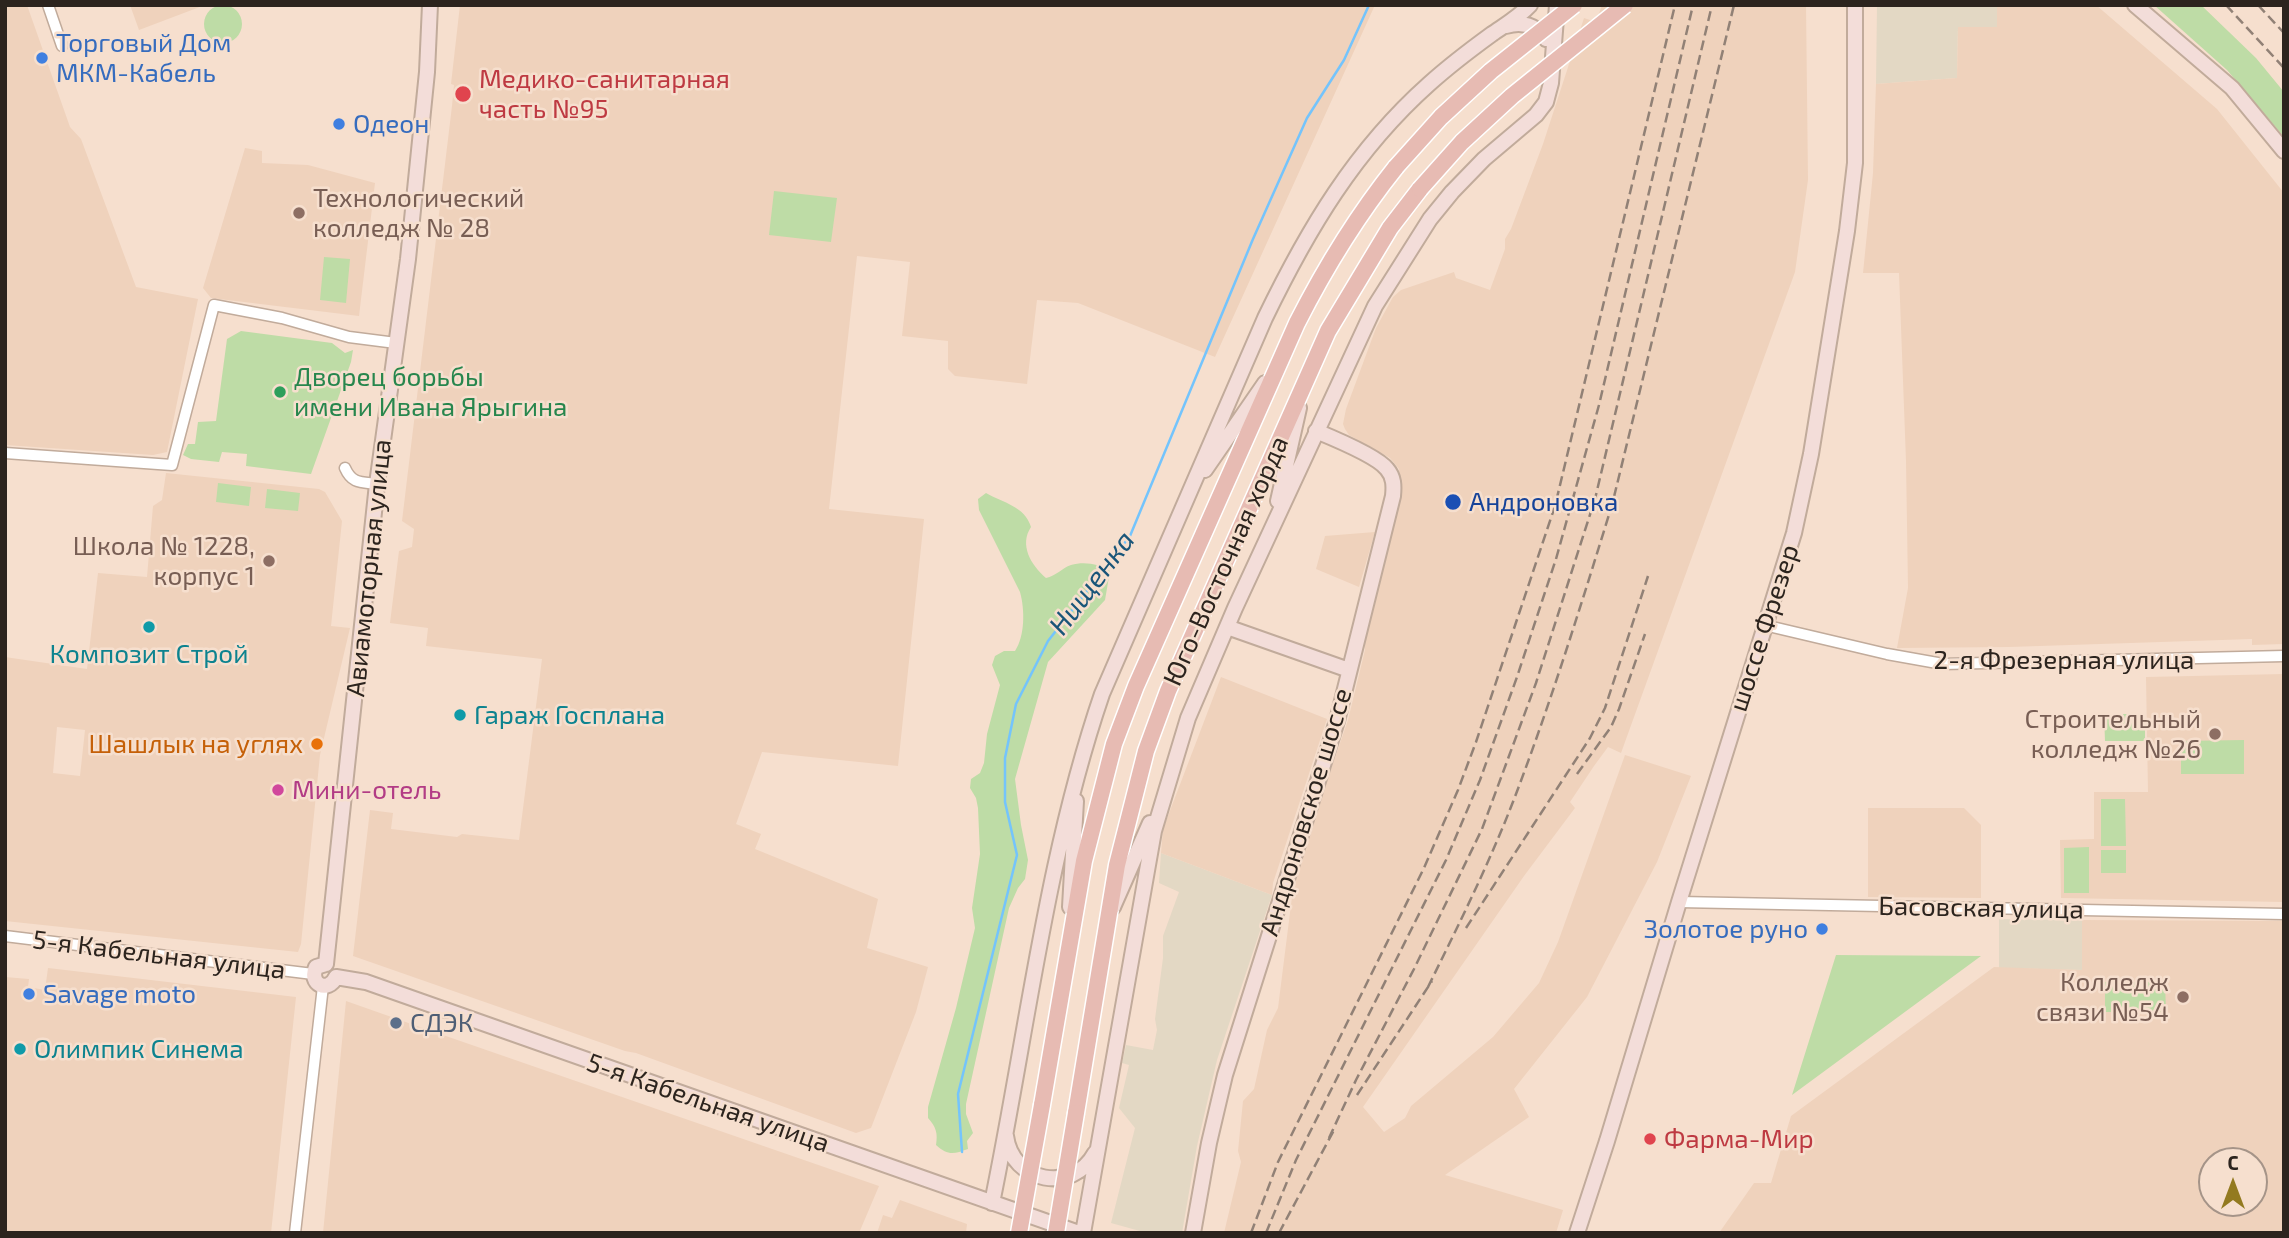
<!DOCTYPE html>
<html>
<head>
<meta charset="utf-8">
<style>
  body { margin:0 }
  #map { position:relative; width:2289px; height:1238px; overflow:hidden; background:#f6dfce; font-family:"Exo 2",sans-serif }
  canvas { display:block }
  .frame { position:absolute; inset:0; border:7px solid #2c241e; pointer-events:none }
  .north { position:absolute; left:2198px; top:1147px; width:70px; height:70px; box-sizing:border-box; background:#f6dfce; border:2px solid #a59488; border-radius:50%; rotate:0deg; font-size:19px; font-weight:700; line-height:28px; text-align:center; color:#2c241e }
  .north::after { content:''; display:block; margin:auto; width:24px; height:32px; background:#937a20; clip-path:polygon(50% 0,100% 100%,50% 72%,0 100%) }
</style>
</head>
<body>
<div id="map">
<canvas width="2289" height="1238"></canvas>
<div class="frame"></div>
<div class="north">С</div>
</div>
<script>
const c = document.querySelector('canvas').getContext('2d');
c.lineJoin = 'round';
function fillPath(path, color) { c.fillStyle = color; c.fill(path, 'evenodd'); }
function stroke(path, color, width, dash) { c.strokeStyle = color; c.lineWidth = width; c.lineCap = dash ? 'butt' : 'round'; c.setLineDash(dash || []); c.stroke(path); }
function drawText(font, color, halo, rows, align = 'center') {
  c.font = font + ' "Exo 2",sans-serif'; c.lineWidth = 5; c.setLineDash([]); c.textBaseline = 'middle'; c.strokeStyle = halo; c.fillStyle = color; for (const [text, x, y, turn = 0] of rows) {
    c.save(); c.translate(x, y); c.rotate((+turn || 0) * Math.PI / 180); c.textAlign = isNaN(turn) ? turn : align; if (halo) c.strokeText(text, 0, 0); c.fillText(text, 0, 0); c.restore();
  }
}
fillPath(new Path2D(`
  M1877 5H1997V27H1958L1957 78 1876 84Z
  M1161 853 1272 895 1217 1060 1197 1146 1182 1233H1147L1111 1223 1135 1128 1119 1108 1129 1065 1122 1063 1126 1045 1153 1050 1157 1030 1155 1019 1163 958V936L1179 892 1159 883Z
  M1999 919 2082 920V970L1999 968Z`), '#e3d8c4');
fillPath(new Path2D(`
  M5 5H27L70 127 81 139 136 287 198 299 167 452 153 455 5 445Z
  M130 5H205L139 30Z
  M460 5H1375L1215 357 1078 303 1037 300 1027 384 955 376 948 369V341L902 336 910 262 857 256 829 509 924 519 898 766 762 752 736 824 761 834 755 849 878 899 867 948 928 967 916 1012 871 1128 856 1133 636 1053 625 1051 353 956 370 810 393 813 391 829 457 837 462 834 519 840 542 659 426 646 428 628 390 623 399 551 412 547 414 529 402 521 452 106 454 85 451 84Z
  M1602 5H1806L1808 180 1795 272 1621 753 1608 747 1594 766 1570 802 1575 808 1524 876 1363 1107 1384 1132 1405 1118 1411 1106 1493 1037 1539 983 1558 942 1625 755 1691 776 1657 862 1587 997 1514 1089 1529 1117 1445 1175 1563 1210 1556 1233H1224L1241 1162 1238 1151 1243 1101 1254 1089 1267 1030 1278 1008 1295 873 1348 720 1365 650 1364 635 1400 493 1399 469 1390 458 1349 435 1345 429 1343 424 1346 409 1376 328 1393 297 1401 290 1454 272 1456 278 1490 290 1505 249V239L1511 229 1543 144 1584 18 1596 22Z
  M1997 5H2096L2217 109 2284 193V644L2252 645V639L2009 647 1897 648 1908 588 1906 461 1899 273H1863L1873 173 1876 84 1957 78 1958 27H1997Z
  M245 148 262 151V163L308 165 375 183 359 316 211 298 203 288Z
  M166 473 319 489 325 492 342 521 331 626 350 628 320 755 301 944 298 952 5 921V657L87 669 98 573 147 577 153 506 162 500ZM57 727 85 730 80 776 53 773Z
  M1375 532 1359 587 1316 569 1325 536Z
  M2284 674V902L2061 898 2060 840 2094 839V792H2148L2146 677Z
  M1221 677 1327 719 1273 883 1272 895 1161 853 1163 829Z
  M1868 808H1964L1981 825V898L1868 897Z
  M2082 920 2284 921V1233H1719L1754 1183H1771L1791 1116 1994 967 2082 970ZM2212 1161H2254V1203H2212Z
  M48 968 296 997 271 1233H5V977L29 979 28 987 45 990Z
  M346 1001 417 1026 879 1186 859 1233H323Z
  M900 1200 967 1224 966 1233H877L883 1215 892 1218Z`), '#efd2bc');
fillPath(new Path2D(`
  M204 24a19 19 0 1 1 38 0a19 19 0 1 1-38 0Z
  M2154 5H2201L2256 58 2284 92V137L2227 70Z
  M774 191 837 198 831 242 769 235Z
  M324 257 350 259 346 303 320 300Z
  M241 331 332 343 345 353 353 350 351 362 311 474 246 466 247 454 222 452 219 462 191 459 183 455 188 444H195L198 422 216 421 227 339Z
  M218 483 251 487 249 506 216 502Z
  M267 489 300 493 298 511 265 508Z
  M986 493C1003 503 1025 506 1031 527 1019 545 1031 565 1046 578 1056 576 1062 568 1071 565 1084 561 1100 564 1110 571L1105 600 1048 662 1015 779 1021 825 1028 860 1025 879 1018 888 1009 908 966 1104V1114L973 1133 967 1141 968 1149C954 1154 948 1156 936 1145 938 1133 936 1127 928 1118V1107L956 1008 975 928 972 908 980 854 978 808 976 798 970 788 971 779 980 773 984 763 987 734 1000 685 992 665 995 656 1004 651H1015C1025 636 1025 610 1020 592L979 510 978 499Z
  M2104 714H2145V741H2105Z
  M2244 740V774H2181V741Z
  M2125 799 2126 846H2101V799Z
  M2089 847V893H2064V848Z
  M2101 850H2126V873H2101Z
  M1836 955 1981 956 1792 1095Z
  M2105 982H2165L2166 1012H2105Z`), '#bedca6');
stroke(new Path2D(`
  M962 1152 958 1094 1017 855 1005 802V758L1016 704 1048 641 1130 536 1253 239 1307 118 1344 60 1369 5`), '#74c4fc', 2.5);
const street = new Path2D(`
  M48 5 62 46
  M5 453 172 465 214 305 282 318 349 337 396 343
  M345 468C352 484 361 482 377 484
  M1764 625 1887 654 1943 664 2284 656
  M1679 902 2284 914
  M5 936 313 974
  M295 1233 323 986`);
const secondary = new Path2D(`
  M2135 5 2232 88 2284 151
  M1506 26C1522 21 1536 25 1546 39
  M1205 470 1265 383
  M1278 501 1299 408
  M1227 627 1349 670
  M1070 907 1076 801
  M1113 907 1150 823
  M326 964 377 484 408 259 427 72 430 5
  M326 964 316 967C308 984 328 994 336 977
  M336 977 366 982 1079 1233
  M1006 1136C1012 1183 1073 1194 1095 1153
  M992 1203C1027 1033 1046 858 1102 694L1265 318C1308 229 1355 150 1429 84 1449 66 1470 50 1492 34 1505 25 1519 17 1530 5
  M1083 1233 1154 831 1188 718 1235 608 1375 306 1430 219 1452 192 1484 159 1536 115 1546 102 1551 83 1557 5
  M1193 1233 1209 1143 1225 1075 1337 721 1393 496C1394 486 1394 477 1387 469 1377 456 1333 438 1316 431
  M1577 1233 1607 1141 1679 902 1794 533 1811 454 1847 231 1855 163V5`);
const primary = new Path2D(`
  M1042 1105 1084 861 1114 744 1136 686 1297 323C1326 266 1356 217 1396 167
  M1076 1113 1117 865 1146 751 1168 691 1328 331 1390 228 1420 189`);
stroke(street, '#c1ab9b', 13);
stroke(secondary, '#c1ab9b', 18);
stroke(primary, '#fff', 19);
stroke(street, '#fff', 10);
stroke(secondary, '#f3ddd9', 14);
stroke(primary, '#e7bbb3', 16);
stroke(new Path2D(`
  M2226 5 2284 68
  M2258 5 2284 33
  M1577 774 1611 727 1619 709 1645 634
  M1466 928 1590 738 1605 708 1648 576
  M1428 987C1459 924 1491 860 1516 794 1552 699 1582 602 1612 505L1734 5
  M1357 1095 1432 981
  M1329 1138 1356 1080 1414 969 1482 829 1536 683 1595 499 1712 5
  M1251 1233 1278 1162 1424 868 1458 790 1476 742 1555 506 1675 5
  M1266 1233 1296 1160 1446 860 1480 780 1517 677 1556 559 1599 405 1693 5
  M1279 1233 1334 1130`), '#918176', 2.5, [10, 5]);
const primaryBridge = new Path2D(`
  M1396 167 1441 117 1491 71 1574 5
  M1420 189 1462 142 1512 96 1625 5
  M1019 1233 1042 1105
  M1056 1233 1076 1113`);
stroke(primaryBridge, '#fff', 19, []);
stroke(primaryBridge, '#e7bbb3', 16);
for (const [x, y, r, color] of [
  [42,58,7,"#3f7fe0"],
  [463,94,9,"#e0444e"],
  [339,124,7,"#3f7fe0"],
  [299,213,7,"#8d6e63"],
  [280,392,7,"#2e9e5b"],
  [1453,502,9,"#1a4fb4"],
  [269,561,7,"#8d6e63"],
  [149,627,7,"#0f9aa8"],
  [460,715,7,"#0f9aa8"],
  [2215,734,7,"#8d6e63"],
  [317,744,7,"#e8710a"],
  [278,790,7,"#d1479c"],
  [1822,929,7,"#3f7fe0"],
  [29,994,7,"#3f7fe0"],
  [2183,997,7,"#8d6e63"],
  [396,1023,7,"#5c6f8a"],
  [20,1049,7,"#0f9aa8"],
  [1650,1139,7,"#e0444e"]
]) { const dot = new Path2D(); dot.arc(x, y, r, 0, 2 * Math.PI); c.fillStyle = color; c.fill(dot); stroke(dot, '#f6dfce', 2.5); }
drawText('26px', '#366cbe', '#f6dfce', [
  ["Торговый Дом",56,43],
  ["МКМ-Кабель",56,73],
  ["Одеон",353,124],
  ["Золотое руно",1808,929,"right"],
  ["Savage moto",43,994]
], 'left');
drawText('26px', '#be3a42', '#f6dfce', [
  ["Медико-санитарная",479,79],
  ["часть №95",479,109],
  ["Фарма-Мир",1664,1139]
], 'left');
drawText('26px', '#785e54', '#f6dfce', [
  ["Технологический",313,198,"left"],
  ["колледж № 28",313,228,"left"],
  ["Школа № 1228,",255,546],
  ["корпус 1",255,576],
  ["Строительный",2201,719],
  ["колледж №26",2201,749],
  ["Колледж",2169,982],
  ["связи №54",2169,1012]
], 'right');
drawText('26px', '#27864d', '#f6dfce', [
  ["Дворец борьбы",294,377],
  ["имени Ивана Ярыгина",294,407]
], 'left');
drawText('26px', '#164399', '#f6dfce', [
  ["Андроновка",1469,502]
], 'left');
drawText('26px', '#2c241e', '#f6dfce', [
  ["Юго-Восточная хорда",1226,561,-66],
  ["Авиамоторная улица",369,568,-84],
  ["шоссе Фрезер",1764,628,-72],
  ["2-я Фрезерная улица",2064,660],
  ["Андроновское шоссе",1306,812,-73],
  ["Басовская улица",1981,908,1],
  ["5-я Кабельная улица",159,955,7],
  ["5-я Кабельная улица",708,1103,19]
]);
drawText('26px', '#0d838f', '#f6dfce', [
  ["Композит Строй",149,654,"center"],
  ["Гараж Госплана",474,715],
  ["Олимпик Синема",34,1049]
], 'left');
drawText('26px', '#c56008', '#f6dfce', [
  ["Шашлык на углях",303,744]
], 'right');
drawText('26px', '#b23c85', '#f6dfce', [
  ["Мини-отель",292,790]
], 'left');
drawText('26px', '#4e5e75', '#f6dfce', [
  ["СДЭК",410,1023]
], 'left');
drawText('italic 28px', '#195579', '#f6dfce', [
  ["Нищенка",1092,583,-53]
]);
</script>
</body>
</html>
